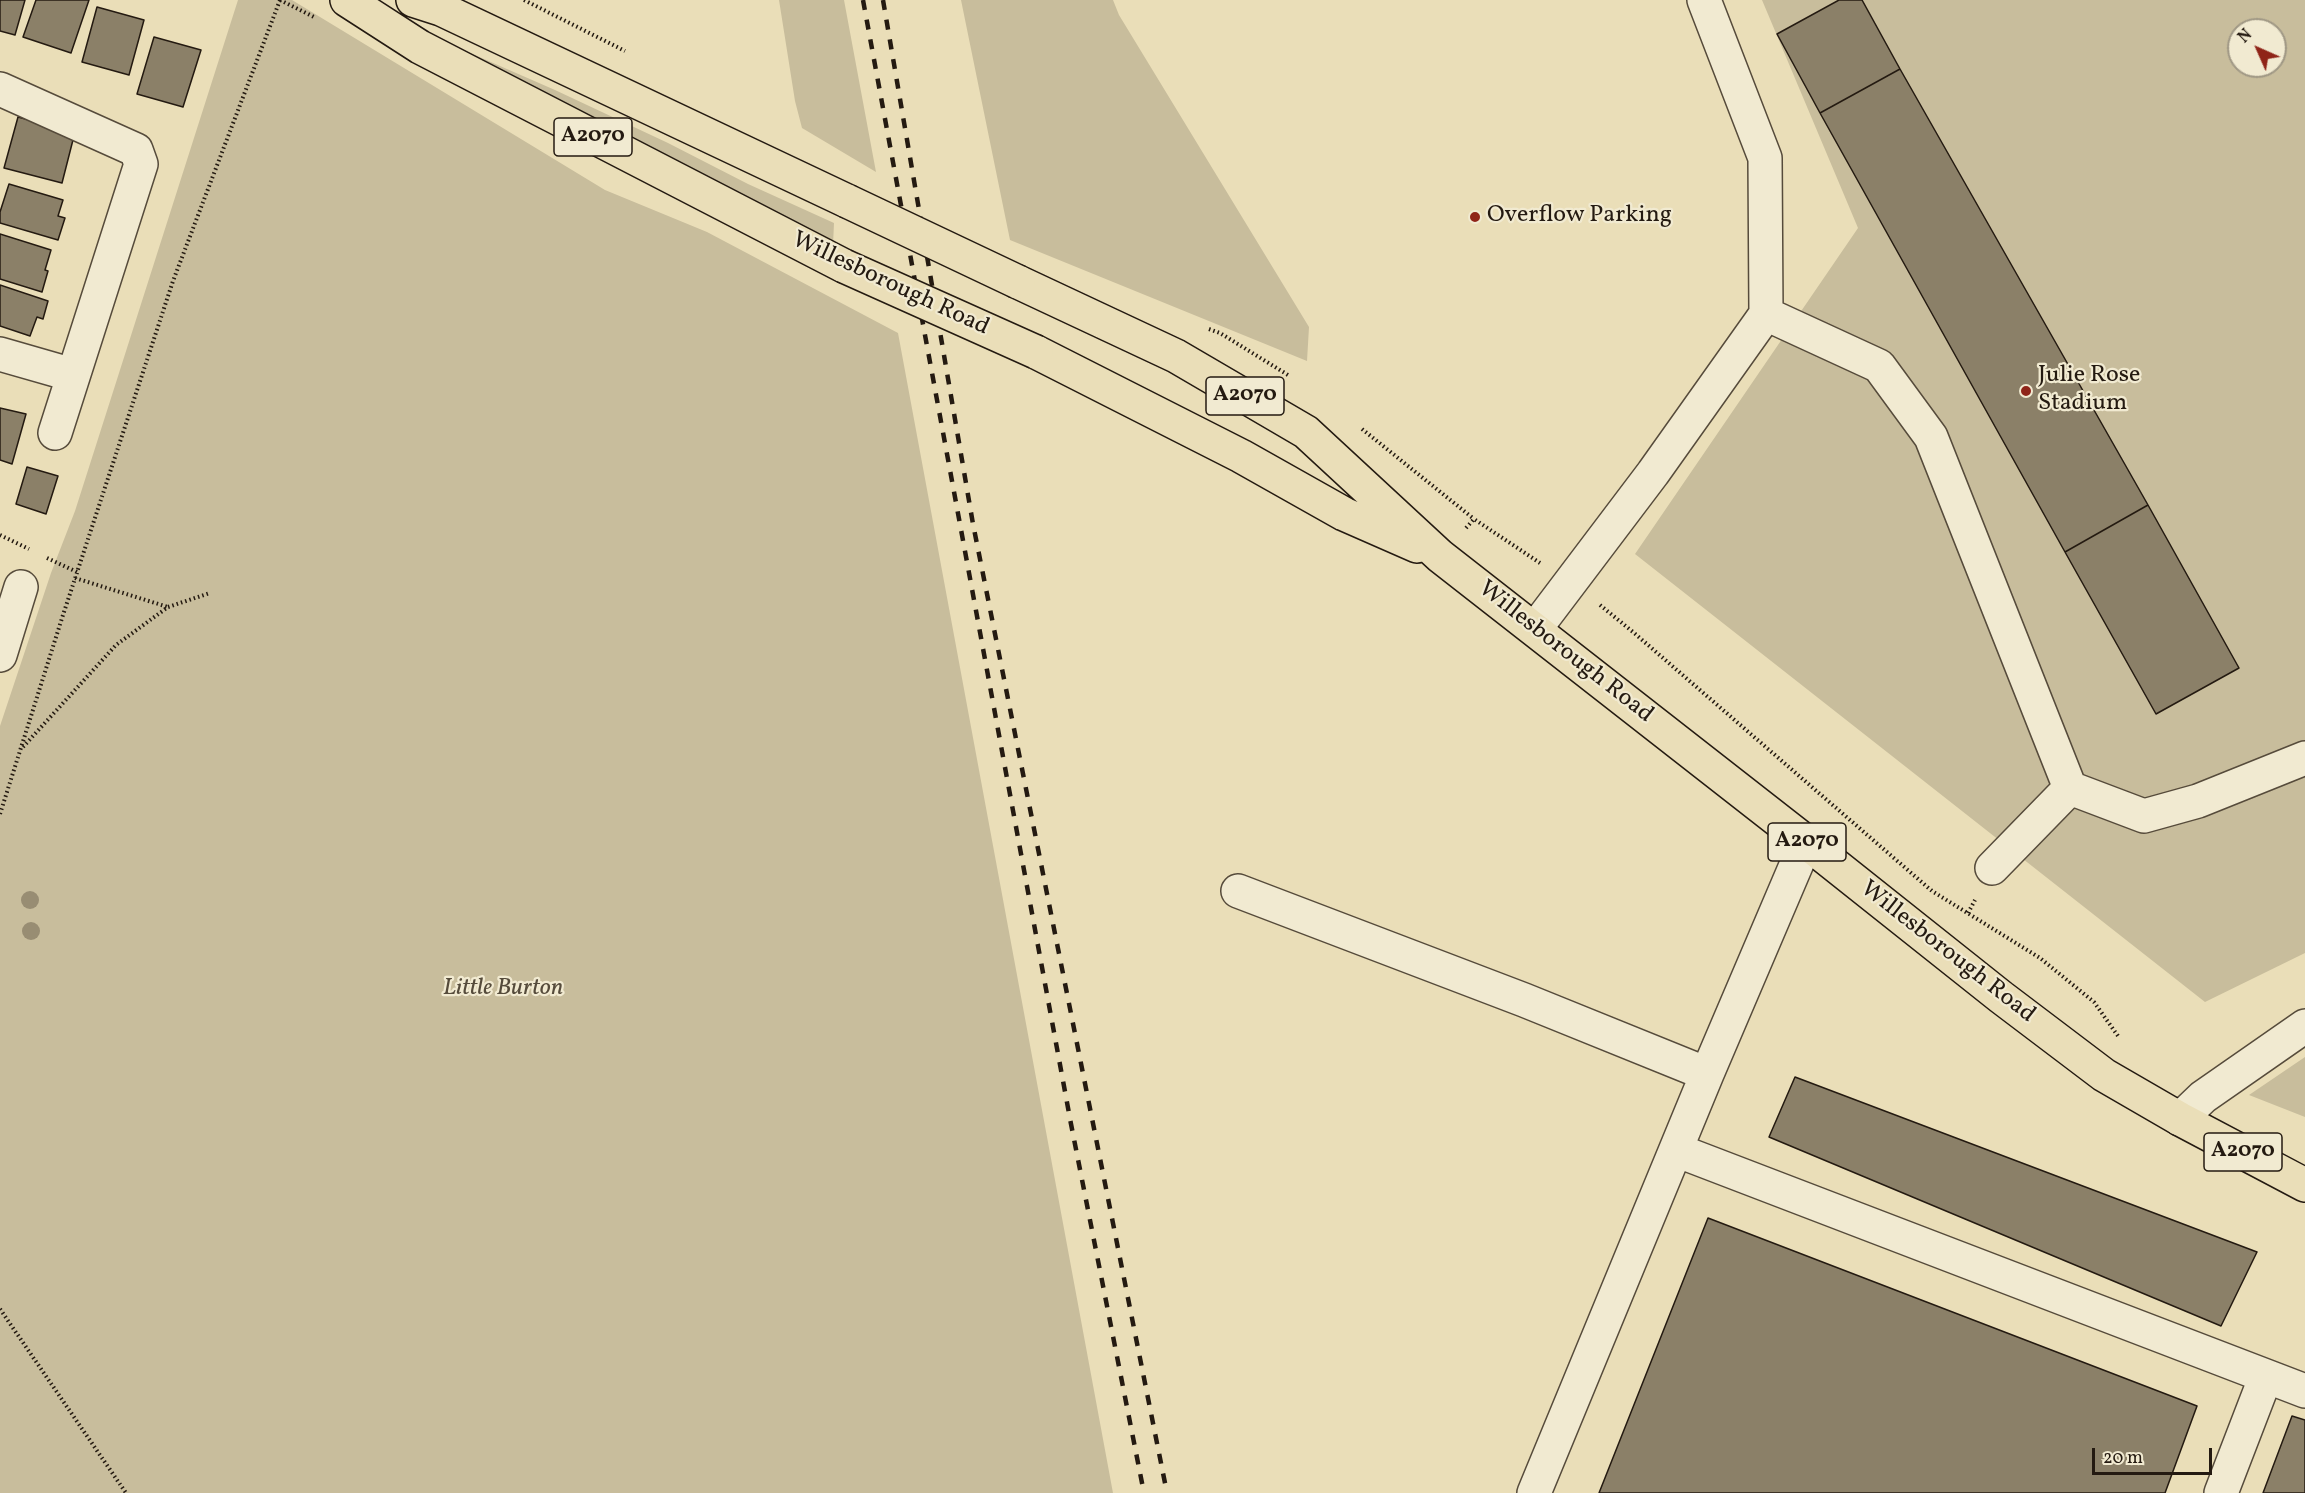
<!DOCTYPE html>
<html>
<head>
<meta charset="utf-8">
<style>
  body { margin:0 }
  #map { position:relative; width:2305px; height:1493px; overflow:hidden; background:#eadeb8; font-family:Vollkorn,serif }
  canvas { display:block }
  .north { position:absolute; left:2227px; top:18px; width:60px; height:60px; box-sizing:border-box; background:#f1ead1; border:2px solid #9f9784; border-radius:50%; rotate:315deg; font-size:16px; font-weight:700; line-height:24px; text-align:center; color:#241a11 }
  .north::after { content:''; display:block; margin:auto; width:21px; height:27px; background:#8f2418; clip-path:polygon(50% 0,100% 100%,50% 72%,0 100%) }
  .scale { position:absolute; left:2092px; top:1448px; width:120px; height:27px; box-sizing:border-box; border:3px solid #241a11; border-top:0; padding-left:8px; font-size:18px; line-height:21px; white-space:nowrap; color:#241a11; -webkit-text-stroke:4px #f1ead1; paint-order:stroke }
</style>
</head>
<body>
<div id="map">
<canvas width="2305" height="1493"></canvas>
<div class="north">N</div>
<div class="scale">20 m</div>
</div>
<script>
const c = document.querySelector('canvas').getContext('2d');
c.lineJoin = 'round';
function fillPath(path, color) { c.fillStyle = color; c.fill(path, 'evenodd'); }
function stroke(path, color, width, dash) { c.strokeStyle = color; c.lineWidth = width; c.lineCap = dash ? 'butt' : 'round'; c.setLineDash(dash || []); c.stroke(path); }
function drawText(font, color, halo, rows, align = 'center') {
  c.font = font + ' Vollkorn,serif'; c.lineWidth = 4.5; c.setLineDash([]); c.textBaseline = 'middle'; c.strokeStyle = halo; c.fillStyle = color; for (const [text, x, y, turn = 0] of rows) {
    c.save(); c.translate(x, y); c.rotate((+turn || 0) * Math.PI / 180); c.textAlign = isNaN(turn) ? turn : align; if (halo) c.strokeText(text, 0, 0); c.fillText(text, 0, 0); c.restore();
  }
}
fillPath(new Path2D(`
  M238 0H292L605 190 707 232 898 333 1113 1493H0V726L51 573 75 511Z
  M779 0H844L876 172 802 128 795 101Z
  M961 0H1113L1119 15 1309 327 1307 361 1010 240Z
  M1762 0H2305V953L2205 1002 1635 554 1858 228ZM2239 30H2275V66H2239Z
  M429 35 555 90 668 143 748 184 834 223 833 245Z
  M2305 1057V1117L2249 1095Z`), '#c8bd9c');
const building = new Path2D(`
  M0 0H25L15 35 0 31Z
  M36 0H89L71 53 23 37Z
  M1839 0H1862L1900 69 1820 113 1777 34Z
  M97 7 144 20 129 75 82 62Z
  M154 37 201 50 183 107 137 94Z
  M1900 69 2148 505 2065 552 1820 113Z
  M18 117 75 132 62 183 4 168Z
  M9 184 63 200 58 216 65 218 58 240 0 223V212Z
  M0 234 51 250 45 270 48 271 42 292 0 279Z
  M0 285 48 301 43 319 37 317 30 336 0 326Z
  M0 408 26 414 12 464 0 460Z
  M27 467 58 476 46 514 16 504Z
  M2148 505 2239 668 2156 714 2065 552Z
  M1795 1077 2257 1252 2221 1326 1769 1137Z
  M1708 1218 2197 1406 2165 1493H1599Z
  M2292 1416 2305 1420V1493H2263Z`);
fillPath(building, '#8b8068');
stroke(building, '#241a11', 1.5);
const minor = new Path2D(`
  M1704 0 1765 158 1766 314
  M0 89 136 150 141 164 55 433
  M1766 314 1879 366 1931 437 2070 788 1992 868
  M0 354 73 375
  M1535 629 1653 473 1766 314
  M0 655 21 587
  M2070 788 2144 816 2198 801 2305 758
  M1238 891 1524 1000 1707 1074
  M2180 1119 2203 1097 2305 1026
  M1676 1150 2305 1391
  M1534 1493 1707 1074 1806 842
  M2221 1493 2266 1376`);
const major = new Path2D(`
  M347 0 420 47 844 266
  M413 0 441 9 847 201
  M1018 282 1176 356 1306 432 1440 556 1806 842 2001 997 2104 1075 2180 1119 2305 1185
  M1036 352 1241 456 1344 514 1417 546`);
stroke(minor, '#564b3b', 36);
stroke(major, '#241a11', 36);
stroke(new Path2D(`
  M280 0 314 17
  M524 0 625 51
  M1209 329 1220 333 1288 375
  M1362 429 1474 519
  M1466 528 1474 519 1540 563
  M0 535 29 549
  M47 558 77 572
  M75 578 168 607
  M1600 605 1633 632 1932 891 2040 958 2094 1002 2118 1036
  M23 747 116 645 168 607 210 593
  M0 814 63 615 173 281 280 0
  M1968 913 1975 900
  M0 1309 126 1493`), '#241a11', 4, [1.5, 3]);
stroke(minor, '#f1ead1', 33);
stroke(major, '#eadeb8', 33);
stroke(new Path2D(`
  M863 0 1071 1124 1144 1493
  M883 0 973 524 1167 1493`), '#241a11', 4.5, [10, 10]);
const majorBridge = new Path2D(`
  M847 201 1018 282
  M844 266 1036 352`);
stroke(majorBridge, '#241a11', 36, []);
stroke(majorBridge, '#eadeb8', 33);
c.fillStyle = '#988d73';
for (const [x, y] of [
  [30,900],
  [31,931]
]) { c.beginPath(); c.arc(x, y, 9, 0, 2 * Math.PI); c.fill(); }
for (const [x, y, r, color] of [
  [1475,217,6,"#8f2418"],
  [2026,391,6,"#8f2418"]
]) { const dot = new Path2D(); dot.arc(x, y, r, 0, 2 * Math.PI); c.fillStyle = color; c.fill(dot); stroke(dot, '#f1ead1', 2); }
for (const [x, y, w] of [
  [593,137,78],
  [1245,396,78],
  [1807,842,78],
  [2243,1152,78]
]) { const box = new Path2D(); box.roundRect(x - w / 2, y - 19, w, 38, 4.5); c.fillStyle = '#f1ead1'; c.fill(box); stroke(box, '#241a11', 1.5); }
drawText('bold 22px', '#241a11', null, [
  ["A2070",593,137],
  ["A2070",1245,396],
  ["A2070",1807,842],
  ["A2070",2243,1152]
]);
drawText('24px', '#241a11', '#f1ead1', [
  ["Overflow Parking",1487,217],
  ["Julie Rose",2038,377],
  ["Stadium",2038,405]
], 'left');
drawText('24px', '#241a11', '#f1ead1', [
  ["Willesborough Road",890,285,25],
  ["Willesborough Road",1565,653,38],
  ["Willesborough Road",1947,953,38]
]);
drawText('italic 24px', '#554b3b', '#f1ead1', [
  ["Little Burton",503,990]
]);
</script>
</body>
</html>
